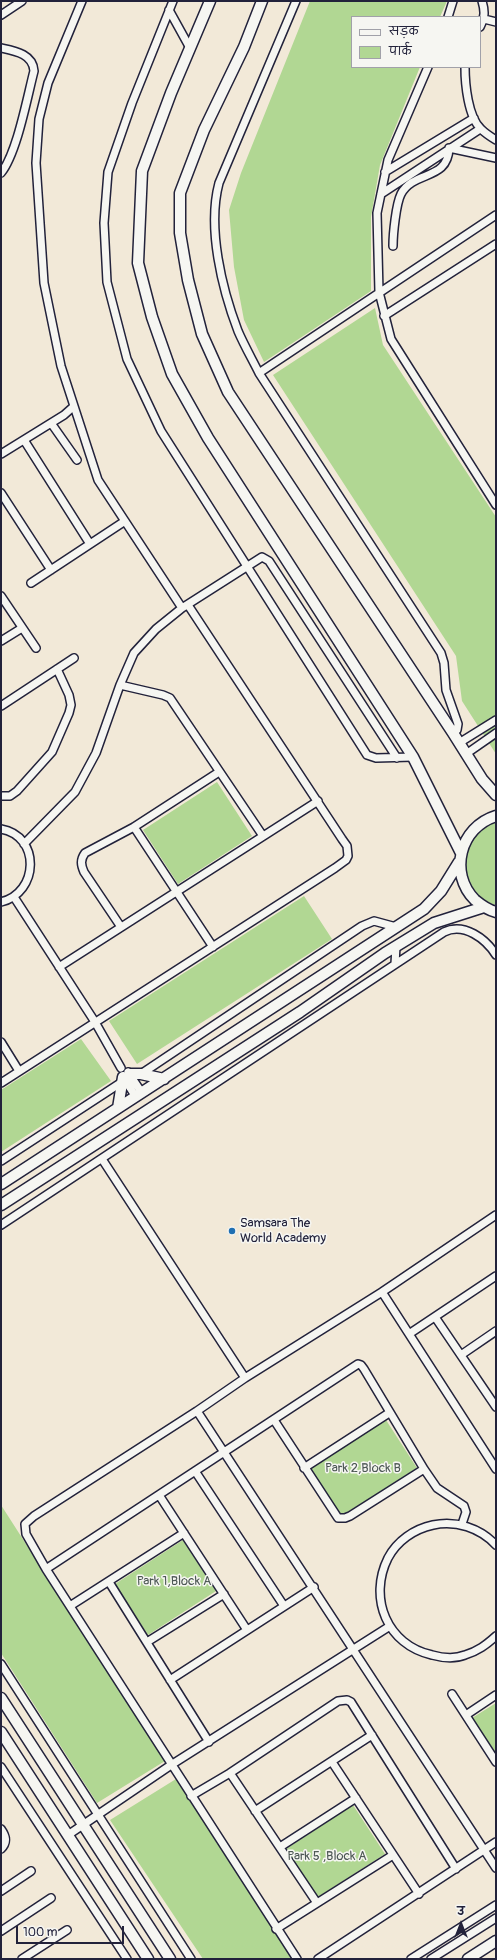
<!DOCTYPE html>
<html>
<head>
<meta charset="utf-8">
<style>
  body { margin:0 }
  #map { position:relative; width:497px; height:1960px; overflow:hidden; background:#f2e9d8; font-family:Pangolin,"Playpen Sans Deva",sans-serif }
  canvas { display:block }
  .frame { position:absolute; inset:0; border:2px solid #22223b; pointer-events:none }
  .legend { position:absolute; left:351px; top:16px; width:130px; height:52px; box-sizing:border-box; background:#f6f6f2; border:1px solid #a1a1a9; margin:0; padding:5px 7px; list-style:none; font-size:12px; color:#22223b }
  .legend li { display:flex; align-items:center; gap:8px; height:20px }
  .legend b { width:20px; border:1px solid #a1a1a9 }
  .north { position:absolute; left:441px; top:1904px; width:40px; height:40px; -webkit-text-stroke:3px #f6f6f2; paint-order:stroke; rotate:0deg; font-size:11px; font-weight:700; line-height:16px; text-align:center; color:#22223b }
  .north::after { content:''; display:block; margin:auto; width:14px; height:18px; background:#22223b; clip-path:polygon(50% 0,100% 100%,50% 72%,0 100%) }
  .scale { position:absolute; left:16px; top:1926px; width:108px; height:18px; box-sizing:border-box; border:2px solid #22223b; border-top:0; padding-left:5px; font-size:12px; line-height:14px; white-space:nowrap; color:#22223b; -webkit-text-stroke:3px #f6f6f2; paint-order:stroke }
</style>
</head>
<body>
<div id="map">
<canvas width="497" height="1960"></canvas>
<div class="frame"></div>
<ul class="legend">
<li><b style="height:5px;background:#f6f6f2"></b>सड़क</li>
<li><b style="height:11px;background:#b1d793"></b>पार्क</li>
</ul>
<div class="north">उ</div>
<div class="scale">100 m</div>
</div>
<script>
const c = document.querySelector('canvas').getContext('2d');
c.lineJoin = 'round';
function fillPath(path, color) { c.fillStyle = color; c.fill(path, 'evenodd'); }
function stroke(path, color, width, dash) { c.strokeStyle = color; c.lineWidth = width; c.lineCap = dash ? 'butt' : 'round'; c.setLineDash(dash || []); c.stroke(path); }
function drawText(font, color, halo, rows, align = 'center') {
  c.font = font + ' Pangolin,sans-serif'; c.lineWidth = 3; c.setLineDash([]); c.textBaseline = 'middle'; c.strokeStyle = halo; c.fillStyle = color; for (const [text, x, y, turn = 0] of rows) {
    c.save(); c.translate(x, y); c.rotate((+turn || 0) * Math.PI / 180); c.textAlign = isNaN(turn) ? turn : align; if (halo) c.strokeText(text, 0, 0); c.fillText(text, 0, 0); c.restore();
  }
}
fillPath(new Path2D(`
  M310 1H447L440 17H352V67H420L380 165 371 217V291L264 362 244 320 234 267 229 210 241 173Z
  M375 308 383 345 496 517V754L462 701 456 656 273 375Z
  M217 782 252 836 178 884 143 830Z
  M492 823H496V905C471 898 459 868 470 845 475 835 483 829 492 823Z
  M304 896 332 939 137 1064 109 1021Z
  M81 1039 111 1081 1 1152V1090Z
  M386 1420 417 1468 340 1517 309 1469Z
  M1 1505 165 1761 97 1803 1 1653Z
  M183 1540 216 1591 148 1635 115 1584Z
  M496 1703V1755L472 1718Z
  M176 1779 292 1959H203L110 1820Z
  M353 1805 385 1854 318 1897 286 1849Z`), '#b1d793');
const street = new Path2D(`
  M82 1 48 83 39 119 36 163 44 283 61 366 98 480 182 608
  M173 1 132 103 108 172 104 223 107 282 127 359 161 431 367 755 376 758 413 757
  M296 1 219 183C207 228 222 289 238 331 244 345 252 359 259 373L441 653 444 663 446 690 458 724 457 730 453 733
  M169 10 190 48
  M1 15 22 1
  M448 17 453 1
  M484 19 496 22
  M480 27C485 17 485 11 482 1
  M1 48C15 51 33 54 34 71 27 98 17 153 1 173
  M428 67 388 160 377 213 379 292 391 339 496 505
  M465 67C465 84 468 117 481 129 485 133 491 137 496 140
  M385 172 474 118
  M381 194 480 129
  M393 246C393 234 396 204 401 194 414 170 448 181 449 148L496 158
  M384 316 496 244
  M259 373 496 215
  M51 423 77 460
  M24 440 90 544
  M1 454 64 415 73 407
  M1 493 51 570
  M31 583 125 521
  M1 596 36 648
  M1 641 22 628
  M120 685 163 695 170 698 263 836
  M1 706 74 658
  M459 743 496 720
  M466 754 496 733
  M1 796H10L17 791 52 752 69 713 71 705 69 695 57 669
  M134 827 213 947
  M1 829C41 836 39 893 1 902
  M24 844 75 792 96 753 120 685 134 653 156 629 182 608 262 557 269 561 397 758
  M14 897 95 1022 121 1068
  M121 927 84 872C81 865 80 860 85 853L134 827 219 772
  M395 964 396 946
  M59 967 318 801
  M1 1042 19 1071
  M128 1072 142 1093
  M141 1074 362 926 374 921 396 927
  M123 1077 136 1097
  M1 1083 335 868 346 860 348 856 347 846 342 839 188 605
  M102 1159 245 1378
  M1 1161 122 1082
  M1 1225 444 932C464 922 486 939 496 955
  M382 1292 496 1469
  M435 1317 496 1407
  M409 1334 496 1276
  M461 1355 496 1331
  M197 1411 496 1868
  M274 1420 338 1518H345L350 1516 424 1469
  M304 1468 389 1413
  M195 1471 284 1606
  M159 1495 247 1630
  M496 1545C480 1528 456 1520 433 1525 414 1529 397 1541 388 1558 368 1598 387 1645 432 1655 443 1658 455 1659 465 1655 478 1651 486 1645 496 1636
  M46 1569 358 1364 361 1365 364 1369 424 1469 437 1488 464 1506 466 1512 462 1524
  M109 1582 209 1742
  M70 1606 184 1533
  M147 1642 224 1594
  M1 1664 191 1959
  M170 1680 314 1587
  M452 1694 496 1762
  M466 1715 496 1695
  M332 1762 419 1894
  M1 1767 127 1959
  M230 1773 317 1903
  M191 1796 230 1773 338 1701 347 1700 351 1702 456 1869
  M255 1811 372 1735
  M1 1829C6 1836 8 1842 1 1849
  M68 1835 171 1765 390 1626
  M280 1847 356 1798
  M1 1891 31 1871
  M276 1929 393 1855
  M1 1931 51 1898
  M22 1959 67 1930
  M297 1959 46 1569 26 1534 25 1524 34 1516 197 1411 245 1378 382 1292 496 1215
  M318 1959 496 1842
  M411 1959 496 1905
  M431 1959 496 1918`);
const secondary = new Path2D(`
  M210 1 171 93 142 171 138 263 152 317 172 374 208 438 413 757 461 853
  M262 1 244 47 204 130 180 193V233L188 280 202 334 228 392 453 733 482 779 496 795
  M496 816C460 827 448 873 475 900 481 905 488 910 496 912
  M130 1074H141L164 1079
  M118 1108 123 1077
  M1 1184 424 909 441 891 459 862
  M1 1205 300 1012 385 953 434 923 484 907
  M1 1698 170 1959
  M1 1732 148 1959
  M468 1959 496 1941`);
stroke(street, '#22223b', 10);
stroke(secondary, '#22223b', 13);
stroke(street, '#f6f6f2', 7);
stroke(secondary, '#f6f6f2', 10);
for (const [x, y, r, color] of [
  [232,1231,4,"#1f6fb2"]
]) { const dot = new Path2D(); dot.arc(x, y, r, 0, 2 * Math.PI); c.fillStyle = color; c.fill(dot); stroke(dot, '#f6f6f2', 1.5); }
drawText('13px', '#22223b', '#f6f6f2', [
  ["Samsara The",240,1224],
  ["World Academy",240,1239]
], 'left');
drawText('13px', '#4d5855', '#f6f6f2', [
  ["Park 2,Block B",363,1469],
  ["Park 1,Block A",174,1582],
  ["Park 5 ,Block A",327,1857]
]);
</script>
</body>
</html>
